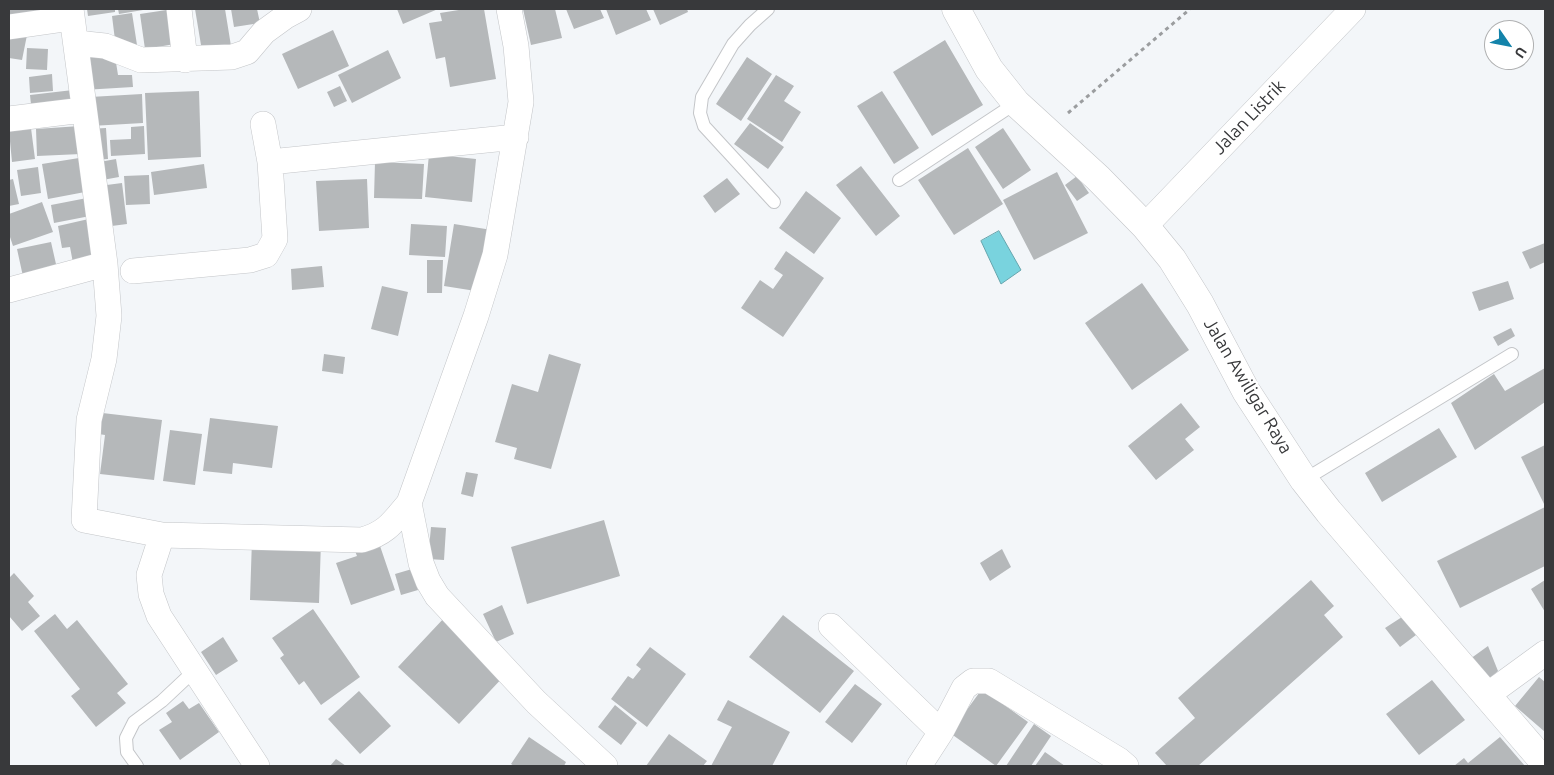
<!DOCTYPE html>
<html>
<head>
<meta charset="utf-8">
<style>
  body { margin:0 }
  #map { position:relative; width:1554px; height:775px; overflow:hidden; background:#f3f6f9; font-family:Ubuntu,sans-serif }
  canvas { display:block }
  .frame { position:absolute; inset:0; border:10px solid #38393b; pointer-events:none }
  .north { position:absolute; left:1484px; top:20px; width:50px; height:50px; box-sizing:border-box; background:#fff; border:1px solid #afb0b1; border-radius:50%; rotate:123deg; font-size:14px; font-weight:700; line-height:20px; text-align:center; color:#38393b }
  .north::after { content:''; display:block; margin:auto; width:18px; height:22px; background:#1383aa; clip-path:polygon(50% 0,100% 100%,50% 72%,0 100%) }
</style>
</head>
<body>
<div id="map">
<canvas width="1554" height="775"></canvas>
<div class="frame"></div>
<div class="north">U</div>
</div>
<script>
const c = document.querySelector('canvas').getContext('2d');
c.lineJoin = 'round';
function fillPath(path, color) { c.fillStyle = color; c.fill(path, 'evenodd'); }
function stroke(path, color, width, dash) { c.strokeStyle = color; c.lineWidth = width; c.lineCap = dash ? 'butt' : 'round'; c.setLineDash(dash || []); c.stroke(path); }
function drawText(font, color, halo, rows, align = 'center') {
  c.font = font + ' Ubuntu,sans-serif'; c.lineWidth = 5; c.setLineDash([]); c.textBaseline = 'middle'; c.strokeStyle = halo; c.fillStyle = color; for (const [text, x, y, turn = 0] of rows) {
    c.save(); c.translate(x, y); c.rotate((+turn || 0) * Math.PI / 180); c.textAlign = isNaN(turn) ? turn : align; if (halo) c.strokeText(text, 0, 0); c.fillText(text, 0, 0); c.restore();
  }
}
const water = new Path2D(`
  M999 231 1021 270 1001 284 981 241Z`);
fillPath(water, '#79d3de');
stroke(water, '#66a5ad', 1);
fillPath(new Path2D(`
  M9 9H43L44 17 9 22Z
  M87 9H115V12L88 16Z
  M118 9H143V10L119 14Z
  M173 9 181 43 145 49 140 14Z
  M195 9H225L231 46 202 51Z
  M231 9H257L260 23 234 27Z
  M397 9H438L403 24Z
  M465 9H484L496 79 450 87 445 57 436 59 429 23 442 21 440 13Z
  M523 9H555L562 38 531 45Z
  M566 9H600L604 18 574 29Z
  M606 9H646L651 20 616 35Z
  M653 9H687L688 12 660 25Z
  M132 13 137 45 116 48 112 16Z
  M333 30 349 66 298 89 282 54Z
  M27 35 22 60 9 58V39Z
  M945 40 983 105 932 136 893 72Z
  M27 48 48 49 47 70 26 69Z
  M81 50H114L118 75H132L133 87 83 90Z
  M388 50 401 78 352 103 338 75Z
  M747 57 772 74 741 121 716 104Z
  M52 74 53 91 30 93 29 77Z
  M776 75 794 86 784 101 801 112 782 142 747 119Z
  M340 86 347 101 334 107 327 92Z
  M73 90 75 110 32 114 30 95Z
  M199 91 201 157 148 160 145 93Z
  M882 91 919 148 894 164 857 106Z
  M142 94 143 123 91 126 90 97Z
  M750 123 784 147 768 169 734 144Z
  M80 126 81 154 37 156 36 129Z
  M144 126 145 154 111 156 110 140 131 139V127Z
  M31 128 35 159 12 162 9 131Z
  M106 128 108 159 91 160 89 129Z
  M1003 128 1031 170 1003 189 975 147Z
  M968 148 1003 204 954 235 918 180Z
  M429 154 476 159 472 202 425 197Z
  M79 158 85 192 48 199 42 164Z
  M116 159 119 177 97 181 94 163Z
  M375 162 424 164 422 199 374 198Z
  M204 164 207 188 154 195 151 172Z
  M861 166 900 216 876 236 836 185Z
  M38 167 41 193 21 196 17 170Z
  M1057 172 1088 233 1034 260 1003 200Z
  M149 175 150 204 126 205 124 176Z
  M1077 176 1089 193 1077 201 1065 185Z
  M727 178 740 194 715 213 703 196Z
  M13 179 19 204 9 206V180Z
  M367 179 369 228 319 231 316 181Z
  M122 183 127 224 104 227 99 186Z
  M806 191 841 218 814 254 779 228Z
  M87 198 90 216 54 223 51 205Z
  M42 202 53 232 13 246 9 234V214Z
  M93 218 97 259 73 263 70 247 62 248 58 226Z
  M411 224 447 226 445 257 409 255Z
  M454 224 492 230 482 292 444 286Z
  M51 242 58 273 24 281 17 249Z
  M1545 243V262L1530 269 1522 252Z
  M786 251 824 278 783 337 741 308 760 280 773 289 783 275 774 269Z
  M427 260H443L442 293H427Z
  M322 266 324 287 292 290 291 269Z
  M1508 281 1514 299 1479 311 1472 292Z
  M1142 283 1189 350 1132 390 1085 323Z
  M382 286 408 292 398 336 371 329Z
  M1511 328 1515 336 1498 346 1493 337Z
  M324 354 345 357 343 374 322 371Z
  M549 354 581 364 551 469 514 459 517 448 495 442 512 384 538 392Z
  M1545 368V402L1475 450 1451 403 1494 374 1505 391Z
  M1181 403 1200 427 1185 439 1194 450 1156 480 1128 446Z
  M94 412 162 420 154 480 100 474 105 435 92 433Z
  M210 418 278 426 272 468 233 463 232 474 203 471Z
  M1439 428 1457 457 1382 502 1365 473Z
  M170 430 202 434 195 485 163 481Z
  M1545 445V506L1521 457Z
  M466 472 478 474 473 497 461 494Z
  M1545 507V566L1460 608 1437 561Z
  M604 520 620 576 527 604 511 547Z
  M431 527 446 528 444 560 428 559Z
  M252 539 321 541 319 603 250 600Z
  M379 543 395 590 351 605 336 563 357 556 355 551Z
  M1002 549 1011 567 990 581 980 563Z
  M412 569 418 590 401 595 395 574Z
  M14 573 34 596 28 602 40 616 22 631 9 616V578Z
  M1311 580 1334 606 1324 615 1343 637 1198 766H1167L1155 753 1195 718 1178 698Z
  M1545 580V612L1531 589Z
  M502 605 514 634 496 642 483 614Z
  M313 609 360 677 321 705 304 681 299 685 280 658 284 655 272 638Z
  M55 614 67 629 77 620 128 684 117 693 126 703 96 727 71 696 80 689 34 631Z
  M783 615 854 671 820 713 749 657Z
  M445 617 506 674 459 724 398 667Z
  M1402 617 1416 635 1400 647 1385 628Z
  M223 637 238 661 216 675 201 652Z
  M1488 646 1498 671 1489 679 1470 659Z
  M650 647 686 674 647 727 611 699 628 676 633 679 641 669 636 665Z
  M1539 677 1545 682V732L1515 706Z
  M1432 680 1465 720 1419 755 1386 714Z
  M855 684 882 704 852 743 825 722Z
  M982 689 1028 722 996 766 950 733Z
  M359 691 391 726 360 754 328 719Z
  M728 700 790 732 772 766H711L732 727 717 720Z
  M183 701 189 709 199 703 219 732 180 760 159 730 172 722 166 713Z
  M615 705 637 723 621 745 598 727Z
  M1034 724 1051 736 1031 766H1006Z
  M669 734 707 761 703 766H646Z
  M529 737 566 762 564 766H514L511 764Z
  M1500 737 1525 766H1454L1464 758 1468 763Z
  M1045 752 1065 766H1035Z
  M336 759 346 766H330Z`), '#b5b8ba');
const lane = new Path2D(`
  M768 9 750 25 733 44 702 97 700 113 704 126 774 202
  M899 180 1016 103
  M1304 480 1512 354
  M137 766 127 752 126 738 134 722 162 701 194 671`);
const street = new Path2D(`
  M71 9 105 264 109 316 104 359 89 420 84 520 162 535 362 540C387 533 393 522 409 503
  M179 9 185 60
  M509 9 516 46 521 102 495 255 476 316 409 503 421 563 428 581 437 596 536 702 605 766
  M9 27 72 18
  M76 43 105 46 141 60 232 57 247 52 264 32 286 16 299 9
  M9 119 83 110
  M270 162 516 137
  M1145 226 1353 9
  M133 271 250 260 266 255 275 239 270 162 263 124
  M9 290 105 264
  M162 535 149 575 151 594 159 616 257 766
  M831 626 941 732
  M1486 696 1545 653
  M919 766 941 732 964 688 973 681H989L1119 760 1126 766`);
const secondary = new Path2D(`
  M956 9 989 69 1016 103 1098 178 1145 226 1172 259 1200 304 1246 391 1304 480 1329 512 1545 763`);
stroke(lane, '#c3c5c8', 14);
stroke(street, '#c3c5c8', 26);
stroke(secondary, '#c3c5c8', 29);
stroke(new Path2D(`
  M1068 113 1190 9`), '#9b9d9f', 3, [4, 4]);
stroke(lane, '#fff', 12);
stroke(street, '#fff', 25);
stroke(secondary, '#fff', 28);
drawText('18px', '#38393b', '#fff', [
  ["Jalan Listrik",1249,117,-46],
  ["Jalan Awiligar Raya",1248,386,59]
]);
</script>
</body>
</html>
